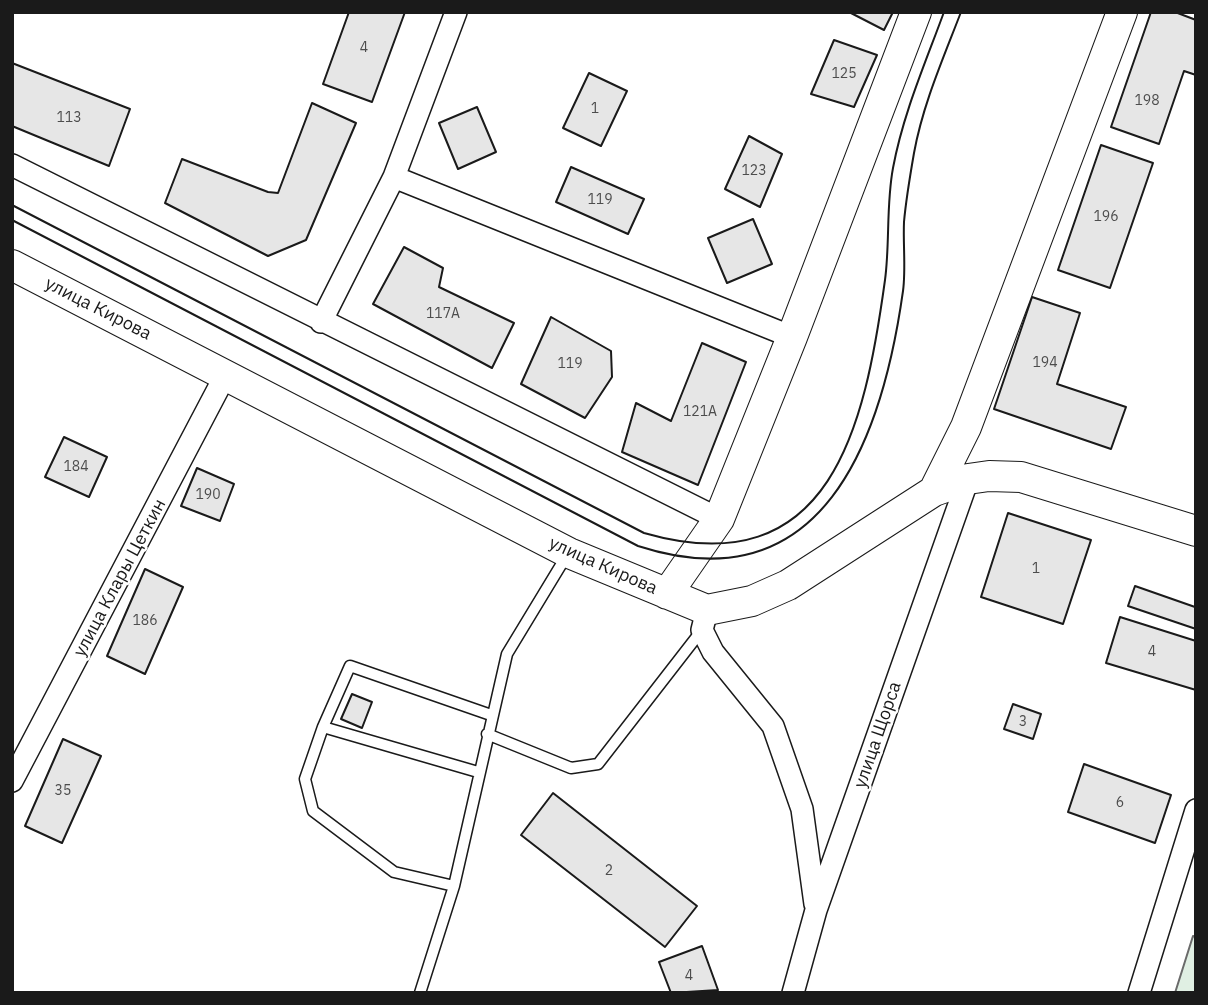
<!DOCTYPE html>
<html>
<head>
<meta charset="utf-8">
<style>
  body { margin:0 }
  #map { position:relative; width:1208px; height:1005px; overflow:hidden; background:#fff; font-family:"IBM Plex Sans",sans-serif }
  canvas { display:block }
  .frame { position:absolute; inset:0; border:14px solid #1a1a1a; pointer-events:none }
</style>
</head>
<body>
<div id="map">
<canvas width="1208" height="1005"></canvas>
<div class="frame"></div>
</div>
<script>
const c = document.querySelector('canvas').getContext('2d');
c.lineJoin = 'round';
function fillPath(path, color) { c.fillStyle = color; c.fill(path, 'evenodd'); }
function stroke(path, color, width, dash) { c.strokeStyle = color; c.lineWidth = width; c.lineCap = dash ? 'butt' : 'round'; c.setLineDash(dash || []); c.stroke(path); }
function drawText(font, color, halo, rows, align = 'center') {
  c.font = font + ' "IBM Plex Sans",sans-serif'; c.lineWidth = 5; c.setLineDash([]); c.textBaseline = 'middle'; c.strokeStyle = halo; c.fillStyle = color; for (const [text, x, y, turn = 0] of rows) {
    c.save(); c.translate(x, y); c.rotate((+turn || 0) * Math.PI / 180); c.textAlign = isNaN(turn) ? turn : align; if (halo) c.strokeText(text, 0, 0); c.fillText(text, 0, 0); c.restore();
  }
}
const green = new Path2D(`
  M1193 936 1196 937V993H1175Z`);
fillPath(green, '#e0efe3');
stroke(green, '#6a6a6a', 2);
const building = new Path2D(`
  M349 12H405L372 102 323 84Z
  M849 12H893L884 30Z
  M1151 12H1175L1196 20V75L1184 71 1159 144 1111 127Z
  M834 40 877 55 854 107 811 94Z
  M12 63 130 109 109 166 12 126Z
  M589 73 627 91 601 146 563 128Z
  M312 103 356 123 306 240 268 256 165 203 182 159 268 192 278 193Z
  M477 107 496 152 458 169 439 123Z
  M749 136 782 154 760 207 725 189Z
  M1101 145 1153 163 1110 288 1058 270Z
  M571 167 644 199 628 234 556 202Z
  M753 219 772 264 727 283 708 238Z
  M404 247 443 268 439 287 514 323 492 368 373 304Z
  M1032 297 1080 313 1057 384 1126 407 1111 449 994 409Z
  M551 317 611 351 612 377 585 418 521 384Z
  M702 343 746 362 698 485 622 452 636 403 671 421Z
  M64 437 107 457 89 497 45 477Z
  M197 468 234 484 220 521 181 506Z
  M1008 513 1091 540 1063 624 981 597Z
  M145 569 183 587 145 674 107 656Z
  M1135 586 1195 607 1196 605V629L1128 606Z
  M1120 617 1196 641V690L1106 663Z
  M352 694 372 702 362 728 341 719Z
  M1013 704 1041 714 1033 739 1004 729Z
  M63 739 101 756 62 843 25 826Z
  M1084 764 1171 795 1155 843 1068 812Z
  M553 793 697 906 665 947 521 835Z
  M702 946 718 990 671 993 659 962Z`);
fillPath(building, '#e6e6e6');
stroke(building, '#1a1a1a', 2);
const lane = new Path2D(`
  M323 727 478 772
  M487 734 571 768 598 764 702 630
  M454 886 394 872 313 811 305 779 323 727 350 666 491 715
  M420 993 454 886 507 654 567 555`);
const street = new Path2D(`
  M12 165 719 519
  M394 177 792 337
  M321 322 394 177 456 12
  M707 610 702 630 713 652 773 726 802 809 815 904
  M12 781 226 374
  M793 993 816 910 968 479
  M1139 993 1196 810`);
const secondary = new Path2D(`
  M12 265 569 553 707 610 752 601 788 585 934 491 968 479 989 476 1021 477 1196 531
  M934 491 966 427 1122 12
  M667 594 719 519 792 337 916 12`);
stroke(lane, '#1a1a1a', 13);
stroke(street, '#1a1a1a', 24);
stroke(secondary, '#1a1a1a', 32);
stroke(lane, '#fff', 10);
stroke(street, '#fff', 21);
stroke(secondary, '#fff', 30);
stroke(new Path2D(`
  M12 205 644 533C832 587 865 425 885 280 890 243 886 205 893 168 903 114 925 64 944 12
  M12 220 638 546C823 606 882 440 903 291 906 269 903 245 904 222 906 199 910 176 914 153 923 104 943 59 961 12`), '#1a1a1a', 2);
drawText('14px', '#4d4d4d', null, [
  ["4",364,48],
  ["125",844,74],
  ["198",1147,101],
  ["1",595,109],
  ["113",69,118],
  ["123",754,171],
  ["119",600,200],
  ["196",1106,217],
  ["117А",443,314],
  ["194",1045,363],
  ["119",570,364],
  ["121А",700,412],
  ["184",76,467],
  ["190",208,495],
  ["1",1036,569],
  ["186",145,621],
  ["4",1152,652],
  ["3",1023,722],
  ["35",63,791],
  ["6",1120,803],
  ["2",609,871],
  ["4",689,976]
]);
drawText('18px', '#1a1a1a', '#fff', [
  ["улица Кирова",98,309,27],
  ["улица Кирова",603,566,24],
  ["улица Клары Цеткин",120,578,-62],
  ["улица Щорса",878,735,-71]
]);
</script>
</body>
</html>
